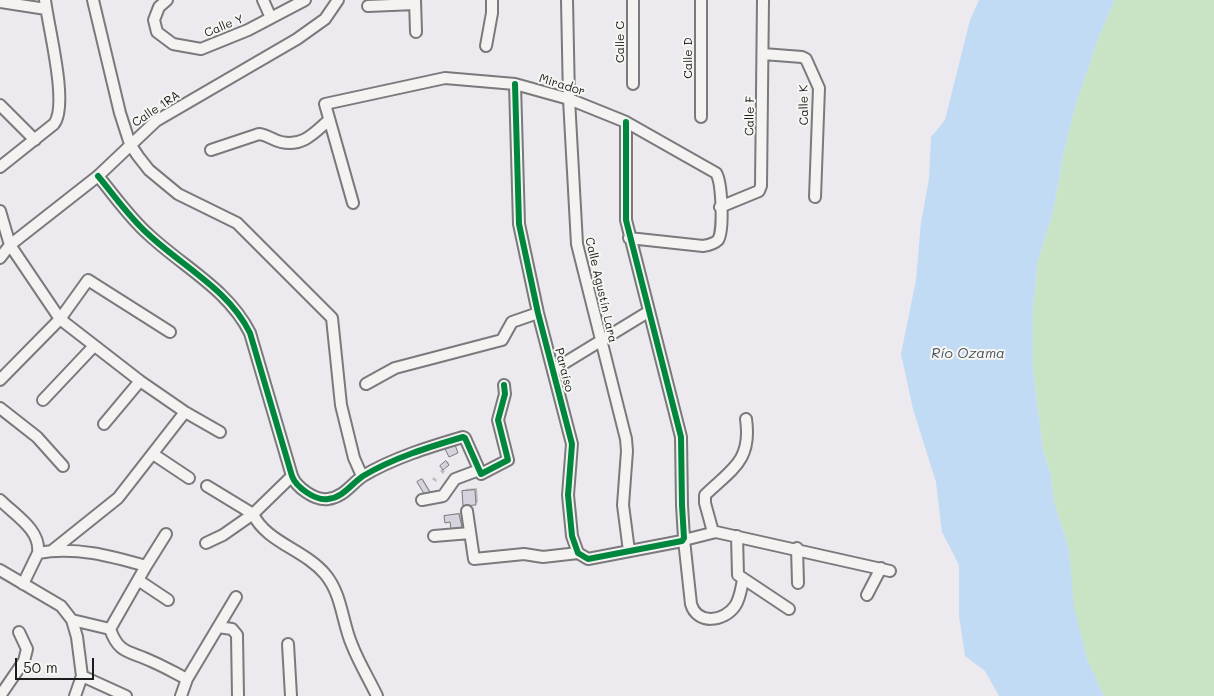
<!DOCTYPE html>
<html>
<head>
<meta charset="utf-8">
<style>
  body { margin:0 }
  #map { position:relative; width:1214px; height:696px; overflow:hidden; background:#eceaef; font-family:Mali,sans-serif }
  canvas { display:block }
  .scale { position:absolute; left:15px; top:658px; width:79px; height:22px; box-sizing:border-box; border:2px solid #1c1c1c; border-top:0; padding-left:6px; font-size:15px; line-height:18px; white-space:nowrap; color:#1c1c1c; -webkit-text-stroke:4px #f6f6f2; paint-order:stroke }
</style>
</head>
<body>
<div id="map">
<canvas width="1214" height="696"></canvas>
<div class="scale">50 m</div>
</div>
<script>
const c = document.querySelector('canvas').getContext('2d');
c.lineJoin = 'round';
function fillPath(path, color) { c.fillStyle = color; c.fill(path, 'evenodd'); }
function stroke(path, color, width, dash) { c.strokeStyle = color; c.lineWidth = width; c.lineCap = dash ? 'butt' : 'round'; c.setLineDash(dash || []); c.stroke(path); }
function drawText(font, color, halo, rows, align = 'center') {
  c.font = font + ' Mali,sans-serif'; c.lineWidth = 4; c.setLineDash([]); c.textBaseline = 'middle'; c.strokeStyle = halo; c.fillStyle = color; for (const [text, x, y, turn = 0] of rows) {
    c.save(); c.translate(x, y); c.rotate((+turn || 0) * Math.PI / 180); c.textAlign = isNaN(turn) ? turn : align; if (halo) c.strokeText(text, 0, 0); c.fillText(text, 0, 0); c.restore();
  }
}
fillPath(new Path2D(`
  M1115 0H1214V696H1104L1088 662 1073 606 1069 549 1054 502 1050 472 1043 450 1033 370V308L1038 261 1053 212 1064 152 1075 107 1099 36Z`), '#c9e4c4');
fillPath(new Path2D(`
  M979 0H1115L1099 36 1075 107 1064 152 1053 212 1038 261 1033 308V370L1043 450 1050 472 1054 502 1069 549 1074 607 1088 662 1104 696H999L985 671 965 656 959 616V565L942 532 936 482 913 409 901 354 916 280 921 222 929 179 931 137 945 120 970 20Z`), '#c1dbf5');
fillPath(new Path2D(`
  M447 461 449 463 442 469 445 471 443 474 440 471 443 468 442 466Z
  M434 477 437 480 436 482 432 479Z
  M423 479 431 492 427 495 419 482Z
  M477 488 478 502 475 504 464 492 466 489Z
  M462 512 464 524 461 526 445 517Z`), '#0003');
const building = new Path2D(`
  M454 442 458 453 449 457 444 447Z
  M446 461 449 465 443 470 440 466Z
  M422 479 431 494 426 497 417 482Z
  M475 490 476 505 463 506 462 491Z
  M459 514 462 527 451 529 450 522 445 523 444 516Z`);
fillPath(building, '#d6d3df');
stroke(building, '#7a797b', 1);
const minor = new Path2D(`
  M93 0 120 113 130 144 138 156 149 170 178 194 237 223 332 318 341 405 354 458 362 476
  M167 0 159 7 154 20 157 32 173 44 201 49 248 30 305 0
  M263 0 271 18
  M415 0 416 32
  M567 0 569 99 577 244 626 439 627 451 623 505 629 551
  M633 0V84
  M0 2 46 9
  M368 6 415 4
  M486 46 492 13V0
  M763 54 802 57 806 59 819 88 815 197
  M515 84 519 224 538 313 572 444 568 495 572 536 578 553 588 559 682 541 684 538 682 505 681 437 626 220V122
  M0 105 35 140
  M701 117V0
  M211 150 259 134C268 135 272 140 281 142 303 147 314 133 329 120
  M0 167 54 124C69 105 48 26 45 0
  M98 176C114 195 129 217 148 234 183 267 228 289 250 333L292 476C296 487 315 501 328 499 344 497 351 484 363 476 393 458 429 447 463 437L465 438 481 474 508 460 498 420 505 394 504 385
  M353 203 325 104 445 78 515 84 569 99 626 122 716 173C722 182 724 231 718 240 714 244 709 245 703 246L629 238
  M720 207 759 191 761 186 763 0
  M0 211 10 245 60 319 140 381 185 412 118 498 53 550
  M0 258 10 245 98 176 156 121 297 39 325 19 338 0
  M553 370 648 312
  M0 380 60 319 88 280 170 332
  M366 384 395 368 502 340 512 322 538 313
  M43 400 94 346
  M0 408 37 437 63 466
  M185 412 220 432
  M104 424 140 381
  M153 454 189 478
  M292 476 253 514C266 542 305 550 325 574 342 594 342 622 352 645 359 663 369 679 377 696
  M0 500C15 515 41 530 38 553
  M422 500 443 496 455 479 479 470
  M467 511 474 559 524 554 543 557 578 553
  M713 532 705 503V495C732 469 752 461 746 419
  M434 536 470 533
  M737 536 738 575 789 609
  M206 543 223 535 253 514 207 486
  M797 548 798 583
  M146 566 166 534
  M0 570 61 606 72 620 77 637 82 676 75 696
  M138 580 168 600
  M743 580C741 589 740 599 735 606 724 622 697 625 691 604L684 540 716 532 890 571
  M23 584 38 553C75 546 111 556 146 566L110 629
  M867 595 881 568
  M72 620 110 629
  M218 627 232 629 237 635 238 696
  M110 629C119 655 131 651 151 661 163 666 175 673 187 679
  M288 644 291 696
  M82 676 126 696
  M0 696 24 661 27 649 19 632
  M181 696 187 679 236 597`);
stroke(minor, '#7a797b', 14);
stroke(minor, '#f4f3f2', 10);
stroke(new Path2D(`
  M515 84 519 224 538 313 572 444 568 495 572 536 578 553 588 559 682 541 684 538 682 505 681 437 626 220V122
  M98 176C114 195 129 217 148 234 183 267 228 289 250 333L292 476C296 487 315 501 328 499 344 497 351 484 363 476 393 458 429 447 463 437L465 438 481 474 508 460 498 420 505 394 504 385`), '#00873e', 6);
drawText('12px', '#1c1c1c', '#f6f6f2', [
  ["Calle Y",224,26,-22],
  ["Calle C",620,42,-90],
  ["Calle D",688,58,-90],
  ["Mirador",562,85,17],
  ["Calle K",804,105,-91],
  ["Calle 1RA",156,109,-34],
  ["Calle F",750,116,-89],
  ["Calle Agustín Lara",601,290,77],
  ["Paraíso",564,370,76]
]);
drawText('italic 14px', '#48535e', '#f6f6f2', [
  ["Río Ozama",968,354]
]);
</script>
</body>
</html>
